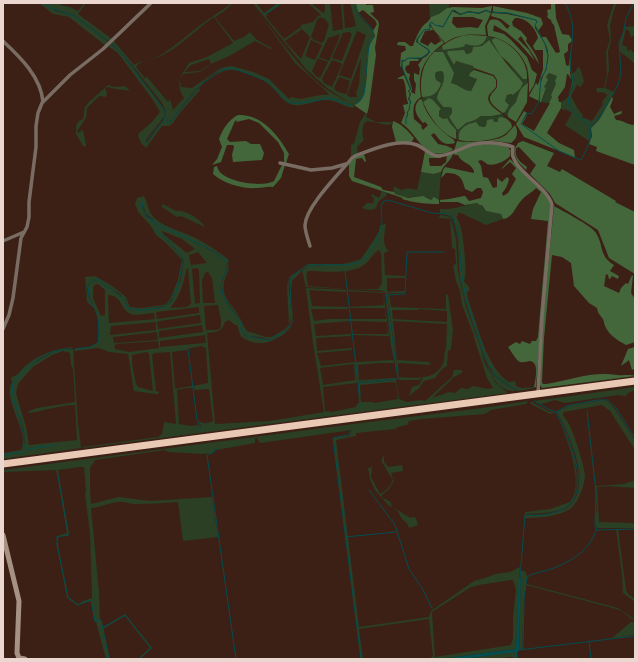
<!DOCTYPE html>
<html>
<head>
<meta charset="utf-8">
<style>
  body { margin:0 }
  #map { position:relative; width:638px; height:662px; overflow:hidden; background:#3c2016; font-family:"DejaVu Sans",sans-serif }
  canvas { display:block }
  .frame { position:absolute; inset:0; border:4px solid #ebd7d0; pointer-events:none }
</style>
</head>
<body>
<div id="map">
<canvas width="638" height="662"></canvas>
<div class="frame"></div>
</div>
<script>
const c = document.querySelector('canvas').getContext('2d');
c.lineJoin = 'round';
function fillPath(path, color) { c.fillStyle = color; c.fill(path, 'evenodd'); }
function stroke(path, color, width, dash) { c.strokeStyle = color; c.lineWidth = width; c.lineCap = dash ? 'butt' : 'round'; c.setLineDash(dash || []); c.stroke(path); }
fillPath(new Path2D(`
  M39 3H43L56 11 74 16 108 42 106 46 69 17 53 14Z
  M45 3H53L56 4 57 3H62L60 5 70 7 78 11 84 3H86L78 14 112 39 109 41 74 15 51 8Z
  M231 3H233L223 12 215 17 234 41 244 37 250 32 257 40 272 48 271 49 255 41 229 56 213 63 200 72 183 74 180 80 181 87 192 88 219 69 225 67 232 66 253 72 269 79 289 99 291 97 301 99 320 95H329L327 92 295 63 252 3C274 32 298 68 327 90 335 95 343 99 351 104L327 88 306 69 253 3H256L264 13 278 3H283L267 14 266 17 284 39 301 27V25L313 22 318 16 321 15 308 3H311L323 13 325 11V3H330L333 31 343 29 341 3H343L345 28H347L356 26 350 3H355C357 19 367 21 374 33L373 39 369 45 364 94C362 99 360 104 354 105L352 104 355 107 352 108C343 106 336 100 326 100 315 100 304 107 293 105 282 102 278 92 270 85 264 79 236 68 228 70 221 71 215 76 209 80L221 71 229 68C210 70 191 95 179 110 175 114 173 119 169 122L164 120 166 111 162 103 132 65 117 48 110 42 113 40 134 65C142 60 152 60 161 55 177 45 190 32 206 21 214 15 223 10 231 3ZM214 17 233 43 207 57 189 63C181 75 175 84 184 98L173 110 170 99 168 102 147 77 145 78 136 67C141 59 153 60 161 56 181 46 196 29 214 17ZM320 17 325 19 329 24 324 41 321 43 314 40 311 37 317 20ZM302 29 310 37 301 59 285 41ZM357 31 366 35 351 79 339 75ZM349 32 352 34 342 61 332 58 343 33ZM340 34 338 41 329 61 319 57 328 38ZM311 40 322 45 315 60 305 56ZM318 58 328 62 320 78 316 76 312 71ZM361 58 359 85 356 93 357 97H350L347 95ZM209 59 211 64 200 71 184 72 191 65ZM332 60 341 63 342 65 332 87 324 83 322 79ZM339 77 350 81 347 93 345 94 336 91 334 88Z
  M429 3H449V7L439 14 430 18Z
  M614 3H617L614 10 610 25 611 41 608 52 609 70 605 88 614 92 598 119 590 128 591 135 589 141 565 125 572 113 565 109 564 111 561 108V102C572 97 575 85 571 74L575 72 578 67 580 68 584 81 581 87 577 85 571 96 578 109 583 115 582 117 592 121 603 104 602 102 607 95 605 93 600 92 598 93 596 90 597 88H604L607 75 606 52 610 39 607 25Z
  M634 26 635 36 634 35 632 37H631L629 31 626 29 622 45 627 47V50L630 51V49L635 54V63L632 62C628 56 627 58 623 54 615 49 623 34 625 27Z
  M487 36 494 38H493L500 55 509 63 523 79H527L528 83C521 87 518 95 516 102 512 107 507 110 508 117L503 113 505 112V98L509 94 513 95 520 89 512 69 507 62 499 56 488 40 482 46 473 47 472 52 468 54H466L465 52 447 53 454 65 456 61 473 66 474 70 470 73 477 78 471 91C464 91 458 84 451 83L443 52H434L442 46 443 50 486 40Z
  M110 44 117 49 130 65 164 110V117L145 141 147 143 164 120 170 123 180 110 199 88 200 90 179 114 173 123 169 126H162L146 148C142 145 138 139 138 134L151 123 160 112 153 100 118 53 108 46Z
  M440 71 443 72C446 80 442 89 437 95L442 107H448L452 108V113L449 117 457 128 468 122 475 120 481 116H492L502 114 507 119 498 118 499 122H494L487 120 486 126 480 127 477 125 469 124C462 128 457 132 459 140L456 139 457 133 447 118 443 119 439 115V111L441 109 433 100 424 101 423 102 422 97H426L439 90 441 83 436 80 435 75 436 72Z
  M549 73 557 76 556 84 551 95 552 97 549 103 541 102 546 89 544 87 546 77Z
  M108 85 114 87 125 86 130 91C123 89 115 90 108 87L105 89 107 93 106 97 100 96 96 99 87 108 86 118 77 131 78 133 83 130 86 145V147L83 146 76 134V126L79 121 83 119 85 107 89 102Z
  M365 114H367L366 117 376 122H392L391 124C383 128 364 114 363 127 362 132 362 136 364 140L357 147 358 154 351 156V145L354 143 360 122Z
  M421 172 433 174 441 172 439 200 434 198 431 200C420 191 404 204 393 192L394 186 401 190 408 188 417 190Z
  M382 191 387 193 386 196 379 201 375 209 369 210 362 208 367 203H373L374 198 371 196 372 194 379 198Z
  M144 196C147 202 148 208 151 214 160 226 177 230 189 235 201 240 220 252 229 260L228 263 218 253 183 236 217 254 226 261C230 270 219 278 221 290 224 303 234 311 240 322 242 327 241 332 246 336 248 337 264 340 267 340 271 340 275 338 278 336 283 333 289 330 291 324 295 315 290 292 290 281L292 276 300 270 301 272 292 281C287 308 307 327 271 341 261 345 250 343 241 337L237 325H235L229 320 225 322C222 332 217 332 207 333L215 424 270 421 324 412 313 343 306 288 346 290V292L309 290 312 306 348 307V309H311L314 321 329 319H350V321L314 324 316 336 351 334V336L316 338 317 351 352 348V350L317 353 321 366 355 362 357 383 323 387 325 411 332 412 356 407 357 404 360 402V406L358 383 396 380 399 399 407 402 421 400 425 401 452 377 454 370H462V373L454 377 432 398 449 392 455 393 461 388 468 389 473 386 488 389 493 388 487 378 475 341 473 333 462 305 460 291 456 281 453 265 456 264 455 249 452 248 450 219 439 218 440 215 447 216 450 218 453 226 456 239 458 271 461 286 466 307 481 349 484 362 495 382 508 393 84 448 83 447 158 437 162 434 164 422 176 424 170 352 155 353 152 355 156 391 159 392 158 394H156L134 391 128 354 109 352 99 348 74 351V349L90 347 98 343C100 335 99 322 97 315 95 304 79 285 96 280L99 281 123 298 128 308 131 310H142L165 307 172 301 180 282 184 262 183 258 169 241 159 233 151 220H154L146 214 142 202 143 210 146 217 150 219 159 233 168 241 182 258C183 264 182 267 181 271 178 286 176 296 165 306 153 307 139 313 129 308L125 300 120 294 96 279C81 284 89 300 95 309L87 302 85 277 95 276 112 286 126 297 130 307 142 308 163 305 167 303 171 297 178 280 182 260 166 243 156 235 151 226 138 212 135 204 137 198ZM162 231 182 239 195 249 187 253 163 234ZM198 252 207 263 191 265 189 255ZM187 268 188 269 191 304 187 307 170 308C181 295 183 284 187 268ZM197 268 199 270 200 303 195 304 192 269ZM208 272 212 278 215 303H203L202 280 205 273ZM96 284H98L105 290V315L101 316 93 298V287ZM108 295C122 296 120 308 129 313 135 317 147 313 154 313L155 319 109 323ZM218 305 221 320V327L218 330H206L204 306ZM199 307V313L157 319 156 312ZM200 315 201 323 158 329 157 322 160 321ZM156 322V330L110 335 111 326ZM202 325 203 332 159 338V331ZM157 332 158 340 114 343 113 337ZM205 335 206 342 204 343 160 347V341ZM158 341 159 348 129 352 115 349 114 347 116 344ZM201 346 206 348 208 383 193 386 195 390 209 389 213 421C208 424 202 424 198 420L201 426V429L198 425 191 426 179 424 177 390 188 388H193L192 386 175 389 172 352 187 350V349ZM147 352 149 354 153 391 138 387 136 384 132 364V355ZM354 364 355 380 323 385 320 368ZM392 382 396 383 398 399 374 403 373 402H361L360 385Z
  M477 203 482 205 486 211 501 214 503 219 486 225 461 213H458V217L456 216C458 220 460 224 461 228 463 236 468 275 464 281L466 284 468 285 470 290 467 292 468 299C478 326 486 367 509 382L515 381 516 386 522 388 536 387 535 388 518 391 496 376 488 365 466 299 461 271 459 236 454 219 451 215 440 213V209C453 210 464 205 477 203Z
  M162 204C167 206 170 208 174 210 179 212 176 210 181 211 189 212 201 220 205 227L181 216 177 217 162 207Z
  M440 214 450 215 455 223 458 236 461 271 466 299 487 365 495 377 516 391C490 394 483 351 476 333 470 315 463 297 460 278 458 262 460 230 451 218 448 214 444 215 440 214Z
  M386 224C385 233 381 244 389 251L384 253 385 275 405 276V278H387V292L404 291V293H388L386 295 398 379 391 346 385 292 379 290 347 289H378L382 283 381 253 379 250C373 253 370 261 364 265 349 275 325 271 308 271L306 274 308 286 346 289 306 287 302 270 310 265 326 266C310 263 300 266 289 279 287 292 295 313 289 325 286 331 274 340 267 339 264 339 261 337 258 337 254 336 249 337 246 335 242 332 242 325 240 321 229 301 213 294 228 269L230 268C215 295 229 298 241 320 243 324 244 328 247 331L257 334 265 337H272L285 329 289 324 287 287 289 277 308 264H343L352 262 361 259 375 238 379 231 380 225Z
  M347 290 383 292 390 341 389 336H386L352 335V334H388L387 322 351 321 350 319H386L385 308H349V307L384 305 383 293 347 291Z
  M389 294 391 307 446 309V294L448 295 453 330 451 349 448 351 447 366 442 369 435 378 424 381 419 388 409 396 412 387 419 385 423 378 418 380H398H399L387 295ZM419 309 447 311V322L393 319 392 310H417ZM393 321 447 324 446 349C443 353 445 357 444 361 437 381 416 378 399 377L398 363 431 365 429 362 397 360Z
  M72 347V348C57 348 45 354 33 363 49 356 52 349 73 349L78 423 81 448 3 459V455L22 452 24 450C23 446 24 445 25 441 25 430 20 417 16 408 18 417 22 427 23 437 24 442 22 445 23 450L22 452 3 455V453L21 450C21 448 23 444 23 441 23 425 3 395 12 383L11 377C18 376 20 371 25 366 38 355 56 348 72 347ZM63 351 70 353 71 365 73 369 75 402 37 408 27 412 29 413C44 411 59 405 75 405L77 439V440L29 445 26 427 16 393 18 384 33 367 52 355Z
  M393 360 394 363H378L358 365 359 380 396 378V379L358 382 356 362Z
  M635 387V390L628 393 626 396 618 395 565 403 555 400 541 404 534 401Z
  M602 400 607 401 615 409 635 440V450L610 411 602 405 564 412 563 415C565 419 568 422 570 426 575 437 584 464 585 476 585 484 578 504 570 509 557 517 540 518 525 518V515C538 516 564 514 572 503 591 481 569 434 557 412L569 406Z
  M528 401 526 404 491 410 485 414 422 419 409 421 407 425 397 427 396 429 356 433V436L336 440 359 627 429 617 431 611 474 581 488 577 495 574 510 572 520 567 516 649 440 659H423L430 658 433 656 429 619 359 629 363 659H361L333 438 349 436 352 430 260 443 257 438H255V443L216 450 215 449 212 453 201 454 168 452 165 450 95 460 90 468V489L91 504 119 497 150 501 212 497 218 537 183 541 178 502C163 503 149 504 134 504 129 504 124 501 119 502 109 502 101 508 91 508L99 592 100 620H101L103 628 125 614 152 648 140 659H138L150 648 125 616 103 629 110 659H106L96 622 94 621 91 601 77 605 67 598 57 546V536L67 533 58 476 56 470 3 472V470L353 424 490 407ZM80 467H84L86 491 85 495 90 533 92 598 83 601 79 604 76 603 68 597 57 540 59 536H68L69 534 58 470ZM511 580H513L516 590 513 616V638L511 645 435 657 432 612 471 587 479 585Z
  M530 402H532L550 412 556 413C567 437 580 462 576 490 575 494 574 500 570 504 559 514 539 513 525 514L524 519 525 512 550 509 570 502C586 483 565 433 556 413L550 414 531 404Z
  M384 455V462L388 467 402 465 403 471 391 473 394 481 389 489 381 496 384 499H386L388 501H390L392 507C399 510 404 515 411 518L413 517 416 518 418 525 409 528 407 523 402 519 397 510 388 505 375 490 370 479 368 468H370L372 465 371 477 380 494C386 491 391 486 393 479 388 474 386 467 381 461Z
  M635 480V488C622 487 610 485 597 487L599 522 631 523 635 524V528H598L596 525 595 521 597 509 595 486 624 484Z
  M616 529H618L626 590 628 594 635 599V602L623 593 622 575Z
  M521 571H525L527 576 524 598 522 649 519 650Z
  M527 584 618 608 634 619 633 620 620 610 526 585Z
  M631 622H635V635L612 638Z
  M510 652H514L516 655V659L512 657 501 658 464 659Z`), '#2a3f24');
fillPath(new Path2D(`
  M356 3H366V5H373L374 12 370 13 378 21 379 24 375 48 376 55 369 106 367 114 354 105C371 100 365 62 369 47 370 43 373 39 375 36L373 31 377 24 375 20 363 10 358 13Z
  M551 3H555L556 18 562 34 569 35 572 40 571 42 568 44V51L564 54 566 65 568 66 569 65 571 50 570 74 573 83 568 96 572 84V80L568 74H567L565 87 558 97 559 102H561V108L547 133 559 143 574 150 575 158 559 151 545 141 559 151 524 137 516 124 524 111 527 113 521 123 528 114 522 124 534 131 550 103H549L552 97 551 95 556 84 555 81 557 76 549 73 546 77 548 80 544 87 546 88 541 102H540C540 95 539 86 542 79 548 63 553 53 541 37H546L556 53 560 52 554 25 552 23 551 20 548 18 547 16 548 15 547 10 551 9Z
  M492 6 491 12 486 10 479 13 469 11 460 14 454 10H452L443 26 435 25 432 22 429 25 430 29 424 30 417 39 416 42 428 50V53L421 58H407L405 60H402L401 67 400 66 401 53 406 50 405 46 397 45 398 42H405L410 46H413C415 39 418 33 422 27 425 23 429 22 431 17L439 14 447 8 453 7 482 8Z
  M493 6 527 13 541 18 543 24 538 31 535 25 537 22 536 20 508 13 493 12Z
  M452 11 460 15 469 12 479 14 486 11 491 13 485 26 486 35C471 34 457 34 445 43L433 29 430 23H432L435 25 443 27ZM453 17H474L475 18 483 20 478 28 470 27 457 28 452 23Z
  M492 13 507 14 535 20 537 22 535 25V28L545 44 548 56 546 70 541 78 539 101 529 96 536 83 538 85 543 69V50H535L533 46 538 38C536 28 526 17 515 18L512 22 513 26 521 31 527 38 526 41C532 49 537 55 539 64L521 36 518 39 529 50 535 61 519 43 506 32 494 25 493 31 504 34 511 40 527 57 532 70 537 74 534 85 529 93C529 85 529 75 527 67 521 51 505 38 488 36V35L487 26 490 20C500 18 501 23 507 29L510 26 501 19 491 16Z
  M430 25 433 30 425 31 420 42 428 46 431 42 435 45 441 41 438 36 444 43C424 58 417 71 421 97 412 103 413 109 414 119L422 126 421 127 423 130 428 125 425 122 423 123C417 116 411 108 420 99L422 100C426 116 440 131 454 140L455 143C442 146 441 141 434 133L431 135 438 144 447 146 453 149C450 152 449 152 445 153 421 158 418 133 401 123L405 113 403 105 408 104V103C405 95 407 86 403 79H398V78L404 75 410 89 408 91 410 94 408 99 410 102 409 105V109L407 112V115L406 117V125V118L408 116V112L410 109 409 105 411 102 409 99 411 94 409 91 411 89C408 80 402 72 402 62L405 61 408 58 419 59 418 61H410L409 65 406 66 405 69 407 73 410 74 409 79 412 89 411 92 415 94 416 84 414 80V73L419 75 420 68 418 65 423 58 427 56 430 52 427 48 418 43V39L424 30H430Z
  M471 35 487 36C484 47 475 47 466 44L463 47 443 50 442 46C452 39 459 35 471 35Z
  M494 38C507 40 523 55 526 69 527 72 527 75 527 79H523L509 63 500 55 492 41V40Z
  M489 40C499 55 511 69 523 83L520 89 513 95 511 94 507 95 505 101 509 105 505 112 503 113C499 110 486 102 491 95 492 92 495 91 497 87V80L494 75 474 68 473 66 456 61 454 65 447 53 448 51 464 50 466 54H468L472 52 473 47 482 46Z
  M434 52H443L454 73 451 83C458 84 464 91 471 91L477 79 469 76 470 73 474 70 493 76 496 80V87C494 90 491 92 489 95 485 103 497 110 502 114L492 116H481L475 120 466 123 459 129H457L449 117 452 113V108L448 107H443L437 99C437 90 447 84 443 72L441 71 436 72 435 75 436 80 441 83C439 93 432 97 422 97 419 81 422 63 434 52Z
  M528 83 527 102 516 122 508 117C507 110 512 107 516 102 518 95 520 87 528 83Z
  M612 97 613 99 610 107 614 114 621 111 622 112 621 114 614 116 616 120C623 120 627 125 635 125V165L596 151 597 147 589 144 592 136 591 128 599 120Z
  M429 98 433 100 441 109 439 111V116L443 119 447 118 450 123 456 130V139C441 134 429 116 423 102Z
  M238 115C262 114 278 135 289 154L286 163H284V153L278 142 259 123 249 119 236 122 237 120 235 121 227 139 230 142 246 141 251 144H260L264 153 262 160 233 162 232 155 234 147 233 145H227L221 162 212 165 217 159 222 147 219 139C223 129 228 120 238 115Z
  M501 117 507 119 511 123 512 127C510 129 508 132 505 134 495 141 470 143 459 140 457 129 466 124 476 122L479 126 483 127 486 126 487 120 493 119 494 122H498V118Z
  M393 121C403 125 408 131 414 138L411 143 396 142 392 127Z
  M515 125C519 132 517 139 511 143L494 141 454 151 457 141C469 143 496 142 506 135 509 132 512 128 515 125Z
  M523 141 554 153 547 166 560 172 562 169 616 201 615 202 635 212V274L609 258 598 230 555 203 550 194 530 174 536 165 519 147 516 148C514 157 520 162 527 167L526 170C519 163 515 160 514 150L518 143Z
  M494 143 508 147 510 150V156C506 161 493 167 487 164 485 163 484 161 481 160L478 161 481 166 483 177 488 178 493 188 497 187V178L502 182 507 177 509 179C508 185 505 190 502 193L503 196 508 193 516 179 512 174 516 168 510 162 502 169V168L510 159 549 197 551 202 536 387H534C535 381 540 362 530 361 527 361 524 363 520 362 516 360 511 351 508 347L516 342 520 344 522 341 530 344 532 341H536L538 337 548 221 531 219 533 209 541 192 536 188C532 193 525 195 521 201 515 207 513 218 503 219L501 214 486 211 482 205H480L477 203 465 205 458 202H440V200L449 199 464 196H465L469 201 481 198 483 192 481 188H477L472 192 465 189C462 177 459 173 446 173L441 178 443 170 445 167 474 173V171C470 162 461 163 458 155H454L455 152 471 146Z
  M425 151 441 157V158H429V161L430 166H441L446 162 447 155 453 154C451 161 443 165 441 172L433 174 421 172Z
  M364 154 366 161 365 162 362 158 356 159 354 177 381 187 383 190 394 192 395 194 408 198 423 196 431 200 434 197 439 200V204C427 204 414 203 402 199L403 198 352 181 349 176V162L356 157Z
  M282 165H285L281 178 273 187C267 186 262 188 257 188 243 189 224 184 213 174L214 167 217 166C219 182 263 188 274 181Z
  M554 206C564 212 591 225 596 233 604 246 599 256 614 265L610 271 619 276 618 279 612 276 610 279H609L608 275 606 274 604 286 619 293 621 288 626 283 628 284 632 275 633 276 631 293 635 299V342L626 345C617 340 609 335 605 326 604 324 604 321 603 319 600 315 598 314 597 308L589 303 574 286 571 263 562 257 552 255 544 338 542 382 543 384H546C571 380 592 371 617 375 623 376 630 374 635 376L542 388 540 385 543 319Z
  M635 347 634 369 632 370 629 360 621 366 628 349Z`), '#43673a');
fillPath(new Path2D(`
  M519 578H521L519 650 517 653 518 659H516V655L514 652 464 659H440L516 649Z`), '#024e50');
stroke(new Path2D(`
  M44 3 51 8 74 16 108 41
  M355 3C358 21 373 23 374 36L369 45 364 94 361 100 356 104
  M565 3C578 26 571 39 570 64 570 71 573 75 573 82 574 87 570 92 569 97 565 111 582 120 592 125L599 119 618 85 621 73 619 42 623 35 626 18 634 3
  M265 14 280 3
  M111 44 117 48 132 67 165 111V117L164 120 146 142
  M164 120 168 123 170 122 179 110 203 83 220 71 229 68 238 70 267 81 286 100 291 103H301L329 98 352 106
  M406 124V117L408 115 407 112 410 109 409 107 411 102 409 99 410 94 409 91 411 89 402 67V60L405 61 408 58H421L428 54 429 50 417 42V39L424 30 430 29V23L432 22 435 25 443 27 452 11 454 10 460 14 469 12 479 13 486 10 490 12 508 13 536 20 537 22 535 25 536 27 545 44 548 56 546 70 541 78 539 102 531 114 527 113 521 124 559 151 581 160C586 150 593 140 590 128L592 125
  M142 202 143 209 147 217 156 222 160 226 190 239 218 254 226 261 228 264 227 269 222 279 221 284 223 295 227 304 240 322 243 332 247 336 265 340H269L283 333 289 327 292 323 290 287V281L292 276 308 265H346L359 263 365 258 375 244 382 225
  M382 223 381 206 383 202 388 200 432 213 448 214 454 219 459 236 461 271 466 299 486 359 496 377 516 390
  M345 271 358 383
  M76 349 90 347 98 343C99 336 99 325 98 318 97 311 93 306 90 300 87 293 87 277 99 280L123 298 128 308C139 313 154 308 165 307 177 296 178 286 181 271 182 266 184 263 183 258L169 241 159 233 150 219
  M188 349 197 420 201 429
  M360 406 358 383 398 379 386 295 405 294 407 252H444
  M556 412 567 406 597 400H607L616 408 635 438
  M351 431 348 435 333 438 361 659
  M54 445 29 449 23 444 24 441V435L13 396 12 385C25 366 47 349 71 349
  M215 449 214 452 207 455 236 659
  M3 455 22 452 24 450 23 445
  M57 471 68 533V535L57 537V545L68 597 78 605 91 600 95 621 101 620 109 659
  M369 490 395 525 409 569 422 588 432 608
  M596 530 635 529
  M345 537 396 532
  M520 578 525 515C603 520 578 456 556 412L550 410 534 401
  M102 628 125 615 151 648 139 659
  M589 642 591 659
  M519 650 635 636
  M523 650 524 598 527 577C533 573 541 572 548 570 570 563 591 550 597 527L595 526 596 492 587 411`), '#024e50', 1);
stroke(new Path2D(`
  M3 41C20 57 41 77 43 102
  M280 163 311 170 332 168 346 164
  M3 241 24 232
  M310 246C308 239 305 232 305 225 306 206 340 173 352 158L355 156C373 149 398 138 417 145 425 148 430 156 439 156 449 155 459 150 468 146 482 141 499 142 513 147 506 168 548 185 552 205L542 317 538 394
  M3 329 9 315 13 298 21 238 27 227 29 217V202L36 147V126L38 113 42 103 70 75 103 49 151 3`), '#796c63', 3.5);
stroke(new Path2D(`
  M3 535 19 601 17 653 19 658 25 659`), '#a69283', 5);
stroke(new Path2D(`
  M3 464 635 381`), '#e9c9b3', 7);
</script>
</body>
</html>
